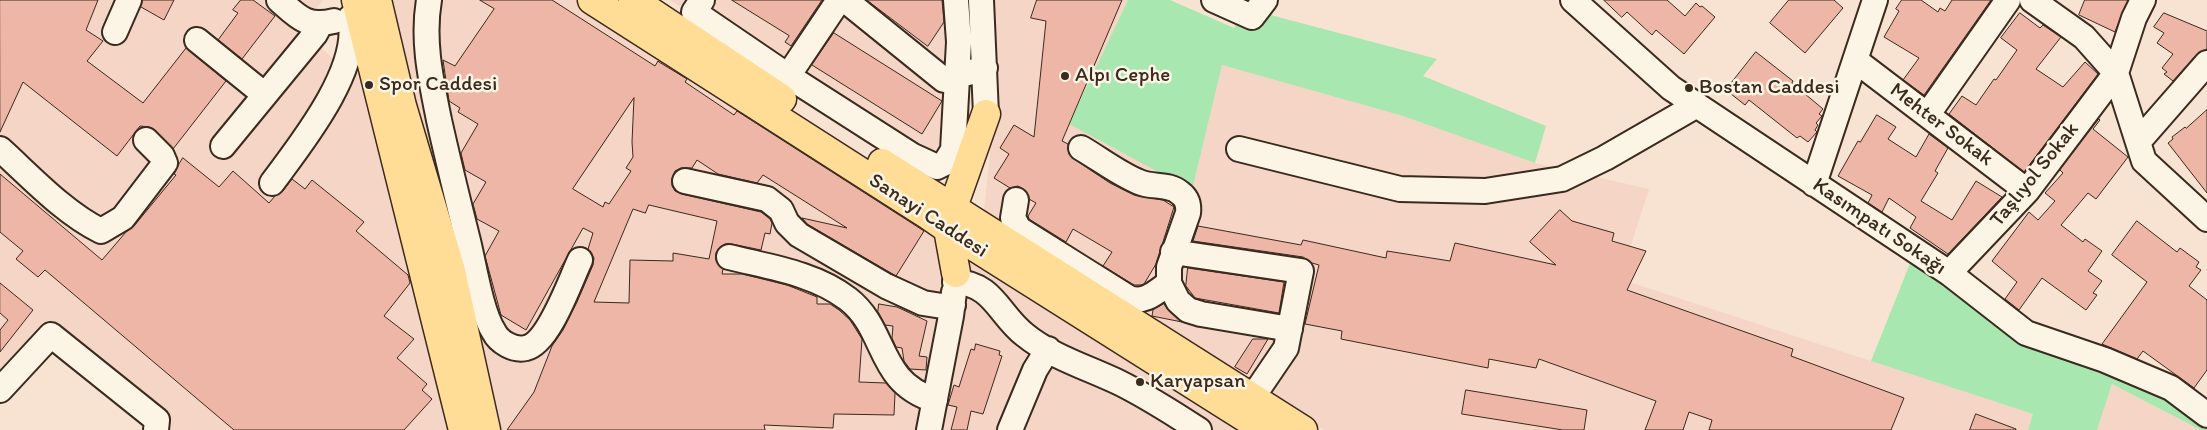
<!DOCTYPE html>
<html>
<head>
<meta charset="utf-8">
<style>
  body { margin:0 }
  canvas { display:block; background:#f8e2d2 }
</style>
</head>
<body>
<canvas width="2207" height="430"></canvas>
<script>
const c = document.querySelector('canvas').getContext('2d');
c.lineJoin = 'round';
function fillPath(path, color) { c.fillStyle = color; c.fill(path, 'evenodd'); }
function stroke(path, color, width, dash) { c.strokeStyle = color; c.lineWidth = width; c.lineCap = dash ? 'butt' : 'round'; c.setLineDash(dash || []); c.stroke(path); }
function drawText(font, color, halo, rows, align = 'center') {
  c.font = font + ' Itim,sans-serif'; c.lineWidth = 5; c.setLineDash([]); c.textBaseline = 'middle'; c.strokeStyle = halo; c.fillStyle = color; for (const [text, x, y, turn = 0] of rows) {
    c.save(); c.translate(x, y); c.rotate((+turn || 0) * Math.PI / 180); c.textAlign = isNaN(turn) ? turn : align; if (halo) c.strokeText(text, 0, 0); c.fillText(text, 0, 0); c.restore();
  }
}
fillPath(new Path2D(`
  M0 0H323L300 28 331 57 360 66 407 249 449 430H165L53 325 0 384Z
  M389 0H575L1243 430H494L478 343Z
  M670 0H963L970 60V113L958 148 944 178Z
  M994 0H1128L1069 124 1192 189 1222 65 1403 116 1535 163 1649 189 1620 279 2033 414 2028 430H1324L984 211 997 87Z
  M2112 384 2201 430H2097Z`), '#f5d5c5');
fillPath(new Path2D(`
  M1128 0H1170L1234 28 1244 8 1437 59 1423 76 1546 126 1535 163 1403 116 1222 65 1192 190 1069 124Z
  M1911 261 2024 338 2169 388 2207 430H2201L2112 384 2097 430H2028L2033 414 1871 361Z`), '#a8e7af');
const building = new Path2D(`
  M0 0H98L86 30 103 41 87 61 143 103 186 48 226 81 173 149 155 130 149 127 140 126 117 156 23 82 0 132Z
  M142 0H174L164 20 141 7Z
  M241 0H253L275 16 242 59 218 40 238 13 233 10Z
  M480 0H552L655 66 658 61 659 62 687 79 685 82 734 115 737 111 924 231 896 276 807 224 802 218 847 228 763 175 757 183 718 174 697 160 692 168H681L675 171 672 179V186L675 191 682 194 761 212 770 219 772 223 770 234 765 233 761 250 732 244H725L719 248 716 253V260L723 269 722 274H742L787 285 817 297V304H830L839 310 850 320 862 339 859 382 886 383 895 393 894 415 834 414 833 428 764 425 765 430H507L534 392 552 346 563 330 577 302 593 265 594 258 588 249 593 233 583 228 526 330 501 315 485 256 499 231 477 219 473 204 486 182 465 170 461 153 478 124 458 112 460 108 449 101 443 60 455 66 494 9ZM634 98 632 142 633 157 626 168 631 171 609 204 605 202 603 207 573 189ZM649 205 717 221 709 259 673 253V261L630 260 629 303 594 302 633 209 645 213Z
  M732 0H822L791 46 785 42 789 36Z
  M867 0H942L944 22 928 46Z
  M1037 0H1122L1062 141 1068 144 1069 154 1074 159 1110 183 1134 195 1163 200 1174 207 1156 264 1144 284 1141 285H1134L1103 266 1112 252 1073 229 1066 242 1029 219 1028 216 1036 203 1029 199 1025 190 1018 186 1010 188 994 178 1009 154 1000 148 1014 125 1034 137 1046 21 1031 18Z
  M1604 0H1667L1685 16 1696 3 1700 7 1702 6 1715 17 1684 54 1656 30 1652 35 1627 12 1622 17Z
  M1789 0H1834L1843 8 1805 53 1770 23Z
  M1902 0H1921L1938 12 1940 8 1945 11 1952 0H1991L1924 95 1903 80 1919 58 1884 37 1899 11 1896 9Z
  M2085 0H2128L2115 32 2079 15Z
  M2020 13 2040 28 2043 25 2061 37 2036 69 2063 87 2085 62 2098 74 2024 172 1949 114 1962 96 1976 105 1994 79 1996 80 2017 50 2001 38Z
  M2164 13 2207 31V49L2197 54 2173 81 2164 74 2167 72 2162 68 2173 54 2157 43 2164 33 2154 27Z
  M834 33 942 101 922 134 812 65Z
  M1756 52 1793 81 1792 83 1823 109 1819 114 1822 116 1816 123 1818 125 1815 130 1817 132 1808 142 1800 136 1797 138 1749 100 1745 105 1726 90Z
  M2207 110V193L2168 143 2173 139 2172 137 2185 127 2186 128Z
  M1877 115 1896 127 1888 139 1916 157 1929 134 1948 148 1935 171 1938 173 1921 201 1952 220 1976 181 2002 197 1948 254 1910 228 1916 217 1889 198 1882 212 1868 203 1872 195 1838 176 1858 141 1860 142Z
  M2099 119 2100 120 2093 129 2128 157 2096 199 2088 193 2061 225 2083 242 2085 239 2102 251 2088 271 2102 281 2093 293 2097 295 2086 310 2042 278 2019 310 2005 299 2017 282 1992 261 2029 212 2038 220 2055 201 2045 193 2063 173 2060 170Z
  M183 158 219 187 233 171 269 203 275 196 283 191 292 179 305 189 312 180 364 222 356 231 408 275 410 283 384 316 414 339 397 358 427 384 422 390 432 399 404 430H234L45 270 38 277 16 259 23 251 0 232V174L102 260 126 232 134 226 176 175 174 174 179 164Z
  M1560 210 1572 221 1614 233 1612 241 1646 251 1627 290 1793 349 1791 356 1904 398 1891 430H1709L1712 420 1689 412 1683 430H1645L1656 401 1539 359 1536 368 1489 359 1488 368 1341 339 1342 331 1305 324 1319 265 1312 263 1303 257 1193 241 1198 226 1301 245 1303 240 1386 258 1387 251 1450 261 1455 243 1556 265 1530 242Z
  M2137 221 2177 252 2180 248 2199 262 2196 267 2201 270 2189 286 2207 300V370L2194 388 2143 351 2137 359 2102 344 2147 282 2112 255Z
  M1188 268 1284 282 1279 313 1195 298 1186 286Z
  M0 283 33 310 0 352V330L8 320 0 313Z
  M879 304 897 307 927 321 919 356 927 357 926 370 910 369 904 361 902 348 896 347 892 338 893 326 885 325 878 312Z
  M1164 304 1169 311 1182 322 1152 316 1153 310Z
  M1253 339H1268L1247 374 1235 367Z
  M976 344 1000 351 999 355 1002 356 983 414 971 411 967 430H951L957 407 948 405 954 385 959 387 971 349 974 350Z
  M1466 390 1587 410 1584 430H1563L1462 414Z
  M1976 414 2016 429V430H1970Z`);
fillPath(building, '#eeb6a6');
stroke(building, '#3b2a1e', 1);
const minor = new Path2D(`
  M279 0C298 17 307 28 334 21
  M429 0C422 41 431 80 439 120 448 160 458 201 468 241 474 265 481 312 494 332 499 342 514 351 526 348 549 343 570 281 580 260
  M702 0 694 12 788 76 913 156 937 167 945 163 953 150 959 42 956 0
  M845 0 944 80 985 68
  M981 0 986 114
  M1214 0 1252 17 1265 0
  M1573 0 1671 88 1949 273 2026 333 2105 360 2171 388 2207 415
  M2032 0 2084 37 2116 73 2144 161 2207 219
  M115 32 129 0
  M197 40 265 95
  M1855 60 2027 191
  M788 76 839 0
  M1928 114 2008 0
  M2138 142 2207 63
  M223 146 315 34 321 23
  M1081 148C1100 159 1119 174 1139 182 1152 188 1169 183 1180 193 1187 198 1189 205 1188 213L1169 267V283L1178 301 1188 310 1201 314 1290 329
  M0 149C30 176 64 213 101 231L123 218 165 163 162 156 146 140
  M1239 149 1400 189 1485 191 1562 179 1605 158 1697 105
  M685 181 767 199 781 210 787 223 799 235 886 286 923 303 942 306 953 305
  M272 183C301 144 362 68 350 18
  M1814 184 1875 0
  M1016 200 1013 218 1019 229 1129 298C1145 304 1157 291 1169 283
  M1173 252 1301 271 1286 348 1252 398
  M729 257C769 267 814 273 848 299 888 330 876 382 935 400
  M1949 273 2027 191 2116 73 2134 18 2143 0
  M955 282C993 283 999 315 1025 335 1052 357 1089 368 1120 383 1148 397 1173 413 1199 430
  M0 390 51 335 157 420 156 430
  M929 430 951 316 954 292
  M1010 430 1035 370 1048 349`);
const major = new Path2D(`
  M356 0 463 430
  M377 0 402 106 451 271 486 430
  M592 0 928 215 970 244 1265 430
  M633 0 782 99
  M882 163 1303 430
  M956 273 948 229 953 207 986 114`);
stroke(minor, '#3b2a1e', 28);
stroke(major, '#3b2a1e', 31);
stroke(minor, '#fcf5e5', 24);
stroke(major, '#ffdd96', 28);
for (const [x, y, r, color] of [
  [1065,76,5,"#3b2a1e"],
  [369,85,5,"#3b2a1e"],
  [1689,88,5,"#3b2a1e"],
  [1140,382,5,"#3b2a1e"]
]) { const dot = new Path2D(); dot.arc(x, y, r, 0, 2 * Math.PI); c.fillStyle = color; c.fill(dot); stroke(dot, '#fcf5e5', 2); }
drawText('21px', '#3b2a1e', '#fcf5e5', [
  ["Alpı Cephe",1075,76],
  ["Spor Caddesi",379,85],
  ["Bostan Caddesi",1699,88],
  ["Karyapsan",1150,382]
], 'left');
drawText('21px', '#3b2a1e', '#fcf5e5', [
  ["Mehter Sokak",1941,125,37],
  ["Taşlıyol Sokak",2035,175,-51],
  ["Sanayi Caddesi",928,216,33],
  ["Kasımpatı Sokağı",1879,227,34]
]);
</script>
</body>
</html>
